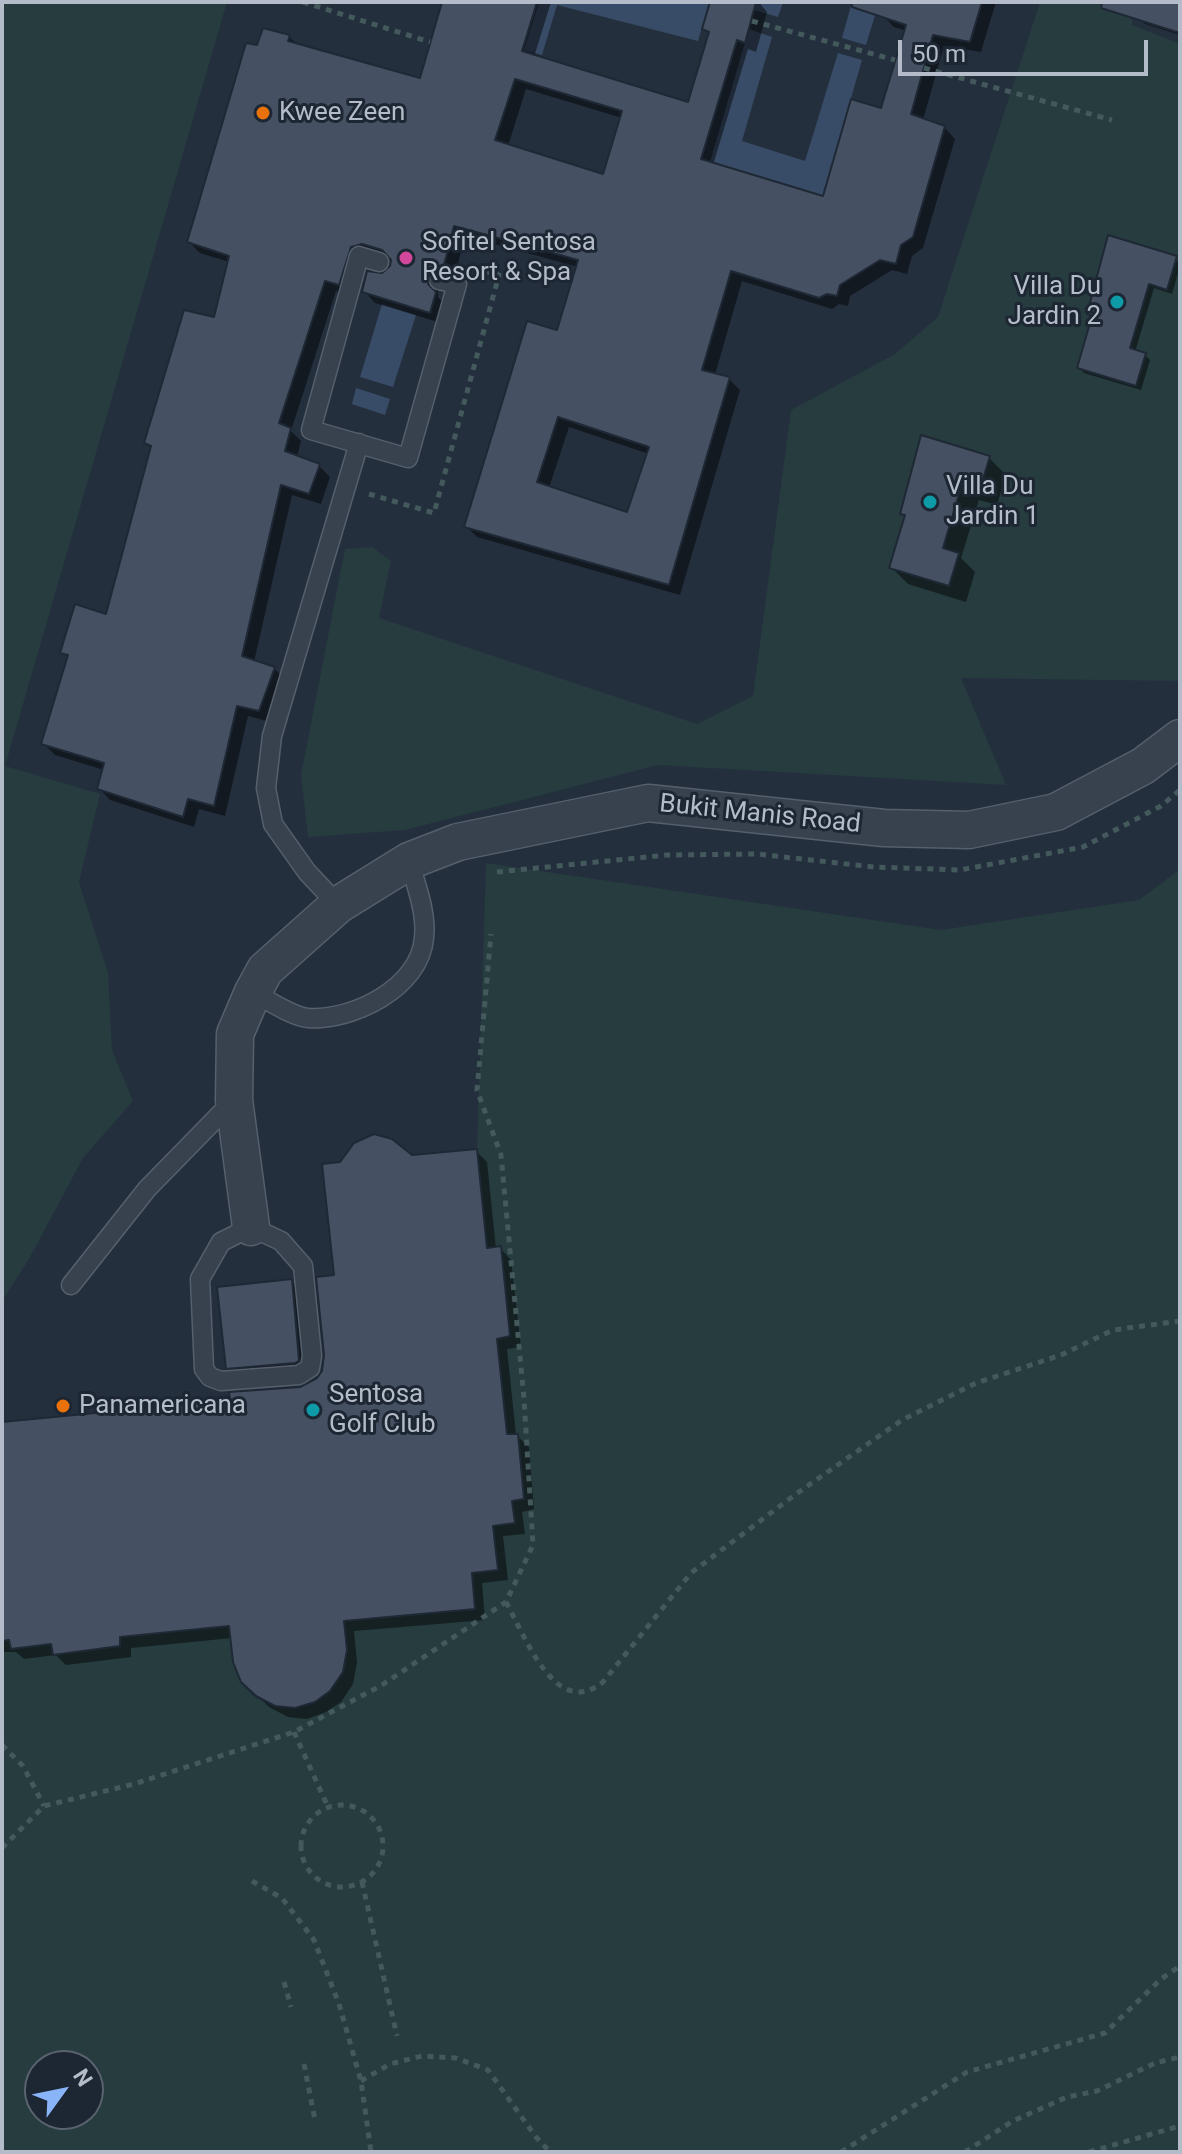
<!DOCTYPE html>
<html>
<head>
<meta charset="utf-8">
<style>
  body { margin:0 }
  #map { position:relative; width:1182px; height:2154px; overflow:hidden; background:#242f3e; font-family:Roboto,sans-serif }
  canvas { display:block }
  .frame { position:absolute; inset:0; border:4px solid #b4bcc9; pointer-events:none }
  .north { position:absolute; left:24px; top:2050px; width:80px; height:80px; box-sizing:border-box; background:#1d2633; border:2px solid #59626f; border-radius:50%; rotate:57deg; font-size:22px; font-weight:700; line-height:32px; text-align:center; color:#b4bcc9 }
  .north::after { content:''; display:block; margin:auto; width:28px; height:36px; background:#8ab4f8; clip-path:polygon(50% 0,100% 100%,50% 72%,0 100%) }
  .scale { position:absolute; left:898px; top:40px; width:250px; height:36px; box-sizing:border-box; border:4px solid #b4bcc9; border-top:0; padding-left:10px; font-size:24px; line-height:28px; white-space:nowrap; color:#b4bcc9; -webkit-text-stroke:6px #1d2633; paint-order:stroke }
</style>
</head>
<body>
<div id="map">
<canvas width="1182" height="2154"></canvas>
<div class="frame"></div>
<div class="north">N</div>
<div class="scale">50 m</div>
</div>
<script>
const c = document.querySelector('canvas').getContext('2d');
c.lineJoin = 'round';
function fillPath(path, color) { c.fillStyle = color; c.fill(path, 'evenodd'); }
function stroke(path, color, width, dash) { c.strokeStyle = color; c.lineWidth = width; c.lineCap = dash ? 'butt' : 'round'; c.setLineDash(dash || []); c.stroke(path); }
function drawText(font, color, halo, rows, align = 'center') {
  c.font = font + ' Roboto,sans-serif'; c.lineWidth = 6; c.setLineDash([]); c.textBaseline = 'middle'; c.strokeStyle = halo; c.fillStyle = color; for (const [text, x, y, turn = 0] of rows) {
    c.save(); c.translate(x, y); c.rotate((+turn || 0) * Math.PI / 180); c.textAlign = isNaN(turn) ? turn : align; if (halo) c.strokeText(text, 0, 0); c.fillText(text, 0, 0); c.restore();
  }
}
fillPath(new Path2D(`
  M2 2H227L5 766 100 794 79 882 108 973 112 1050 133 1101 83 1158 29 1259 2 1301Z
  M1040 2H1132V25L1180 44V681L961 678 1006 785 658 765 405 830 308 837 301 775 345 549 372 547 391 561 379 618 697 724 753 696 791 410 895 354 938 317Z
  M486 863 941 930 1139 900 1180 869V2152H2V1641L9 1640 11 1649 51 1644 53 1655 120 1646V1637L229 1626C231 1644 231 1666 241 1682 258 1708 288 1711 315 1702L343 1611 368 1619 474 1609 472 1573 498 1569 493 1526 515 1523 512 1501 524 1498 518 1434H507L497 1339 510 1336 501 1247 487 1248 477 1149ZM40 2066H88V2114H40Z`), '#263c3f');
fillPath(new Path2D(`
  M539 2H709L698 41 557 5 542 55 524 50Z
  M757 2H783L778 17 754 10Z
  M852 2H879L866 45 842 38Z
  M749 29 772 37 742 141 805 161 838 53 862 60 823 196 710 162Z
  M382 304 416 315 393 387 360 377Z
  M356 388 390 399 385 415 352 404Z`), '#394c67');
fillPath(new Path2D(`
  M444 2H551L534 57 689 105 710 34 704 28 712 2H762L761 5 767 12 756 52 748 49 713 165 824 198 882 110 906 31 894 27 883 16 887 2H996L981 52 944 46 923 120 944 127 955 139 923 248 912 256 907 274 892 270 850 296 848 306 839 304 832 309 742 281 715 375 729 379 740 390 680 595 477 537 466 526 558 332 578 267 465 236 454 279 438 288V297L446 305 441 323 375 303 364 291 392 267 393 260 374 255 362 258 350 295 336 291 291 431 301 441 297 457 319 466 330 477 321 504 292 495 254 662 274 668 285 680 270 722 248 716 225 816 199 809 194 827 110 800 99 788 104 770 55 755 43 743 69 659 63 652 107 617 152 449 146 443 216 319 229 262 200 253 189 242 258 47 289 37 299 46 421 80ZM526 89 622 118 605 176 508 146ZM569 427 649 454 629 515 549 488Z
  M1145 2H1180V35L1145 24 1139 19Z
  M1176 258 1180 266 1172 294 1154 288 1135 352 1145 355 1150 360 1141 390 1084 373 1079 367 1094 318 1089 314Z
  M989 458 1006 475 997 505 979 500 961 558 975 572 966 602 908 584 891 567 906 518 902 513Z
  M476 1151 487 1162 496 1249 500 1248 511 1260 521 1347 507 1349 516 1435 529 1447 534 1509 522 1512 525 1534 503 1536 508 1580 482 1583 485 1620 354 1631 357 1662 353 1684 341 1702 326 1712 307 1719 288 1717 269 1707 243 1681 232 1638 131 1648V1657L66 1665 56 1655 24 1659 16 1652H2V1424L232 1401 306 1387 322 1375 336 1277 411 1157Z
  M292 1282 303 1293 309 1372 239 1379 228 1368Z`), '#0007');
const building = new Path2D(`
  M442 2H537L522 51 688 102 709 32 702 29 710 2H756L745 43 737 40 701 159 823 196 851 99 881 108 906 25 852 7V2H982L970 42 933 35 911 114 945 126 913 237 901 245 896 264 880 260 840 285 837 296 827 294 819 298 731 271 702 370 730 377 669 585 464 527 527 321 557 330 578 260 454 226 443 269H435L428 277V284L436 292 430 313 362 292 367 271 382 273 390 266 391 260 382 250 362 244 351 247 339 285 325 281 279 423 291 428 285 451 320 464 309 494 281 485 242 656 275 667 259 711 237 706 214 806 188 799 183 817 97 789 104 763 41 744 68 655 60 653 75 604 106 614 151 446 144 443 184 310 214 317 229 256 187 242 246 43 257 45 263 28 290 35 288 41 420 78ZM515 79 622 111 603 174 495 140ZM558 417 649 447 627 512 537 482Z
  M1102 2H1180V33L1101 8Z
  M1108 235 1177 256 1167 290 1149 284 1130 348 1146 353 1136 386 1077 368 1092 316 1087 314Z
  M921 435 990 456 980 489 962 484 943 548 959 553 949 586 889 568 905 515 900 514Z
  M374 1134 392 1139 412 1155 477 1149 487 1248 501 1246 510 1336 497 1339 507 1434H518L524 1499 512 1501 515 1523 493 1526 498 1570 472 1573 475 1609 344 1621 347 1650 343 1672 330 1691 315 1702 295 1708 275 1706 256 1696 241 1682 233 1662 229 1626 120 1637V1646L53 1655 51 1644 11 1649 9 1640 2 1641V1422L230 1400 229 1392 300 1387 317 1378 322 1371 324 1355 316 1277 334 1275 322 1164 340 1162 354 1143Z
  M292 1279 299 1361 295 1363 226 1369 217 1287Z`);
fillPath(building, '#455162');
stroke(building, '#1f2835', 2);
const lane = new Path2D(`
  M379 262 359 256 311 430 408 458 457 284 439 280
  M338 905 307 872 273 824 266 788 272 736 359 443
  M253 992C267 1000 293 1017 308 1018 352 1021 420 988 424 938 427 913 416 885 409 861
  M251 1227 281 1241 303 1266 312 1356 310 1368 299 1375 221 1381 210 1377 204 1369 200 1279 221 1242Z
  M71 1285 147 1189 234 1100`);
const street = new Path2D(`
  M251 1227 234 1100 235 1034 253 992 265 970 338 905 409 861 458 842 648 803 884 828 969 830 1056 812 1143 766 1180 738`);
stroke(lane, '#565f6c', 21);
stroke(street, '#565f6c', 39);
stroke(new Path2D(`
  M303 2 430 42
  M752 21 895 60
  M924 68 1112 120
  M369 494 434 513 499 275 477 269
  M497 872 667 855 757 854 874 867 960 870 1083 847 1161 806 1180 790
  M506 1602C525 1636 556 1721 603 1682L691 1573 796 1494 902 1420 976 1383 1061 1355 1113 1330 1180 1321
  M294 1732 328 1807
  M2 1745 23 1766 44 1806
  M301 1846a41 41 0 1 1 82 0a41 41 0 1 1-82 0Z
  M2 1848 44 1806 134 1784 294 1732 382 1685 506 1602 533 1545 524 1399 501 1155 477 1090 491 934
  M252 1881 282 1898 314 1940 339 2004 361 2081 371 2152
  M362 1882 397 2036
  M284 1982 291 2007
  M304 2064 315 2120
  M361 2081 390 2064 422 2056 456 2058 488 2070 536 2137 550 2152
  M841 2152 967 2072 1105 2033 1161 1979 1180 1966
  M965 2152 1013 2121 1067 2097 1097 2091 1155 2063 1180 2057
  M1089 2152 1180 2126`), '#44595c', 5, [6, 6]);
stroke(lane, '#38414e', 18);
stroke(street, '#38414e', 36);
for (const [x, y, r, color] of [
  [263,113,8,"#e8710a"],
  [406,258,8,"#d1479c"],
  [1117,302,8,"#0f9aa8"],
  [930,502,8,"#0f9aa8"],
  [63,1406,8,"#e8710a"],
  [313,1410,8,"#0f9aa8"]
]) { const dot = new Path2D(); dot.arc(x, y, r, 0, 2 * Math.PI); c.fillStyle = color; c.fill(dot); stroke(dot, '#1d2633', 3); }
drawText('26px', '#b4bcc9', '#1d2633', [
  ["Kwee Zeen",279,113],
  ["Sofitel Sentosa",422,243],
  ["Resort & Spa",422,273],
  ["Villa Du",1101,287,"right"],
  ["Jardin 2",1101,317,"right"],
  ["Villa Du",946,487],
  ["Jardin 1",946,517],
  ["Sentosa",329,1395],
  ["Golf Club",329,1425],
  ["Panamericana",79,1406]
], 'left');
drawText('26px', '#b4bcc9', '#1d2633', [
  ["Bukit Manis Road",760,815,6]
]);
</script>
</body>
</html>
